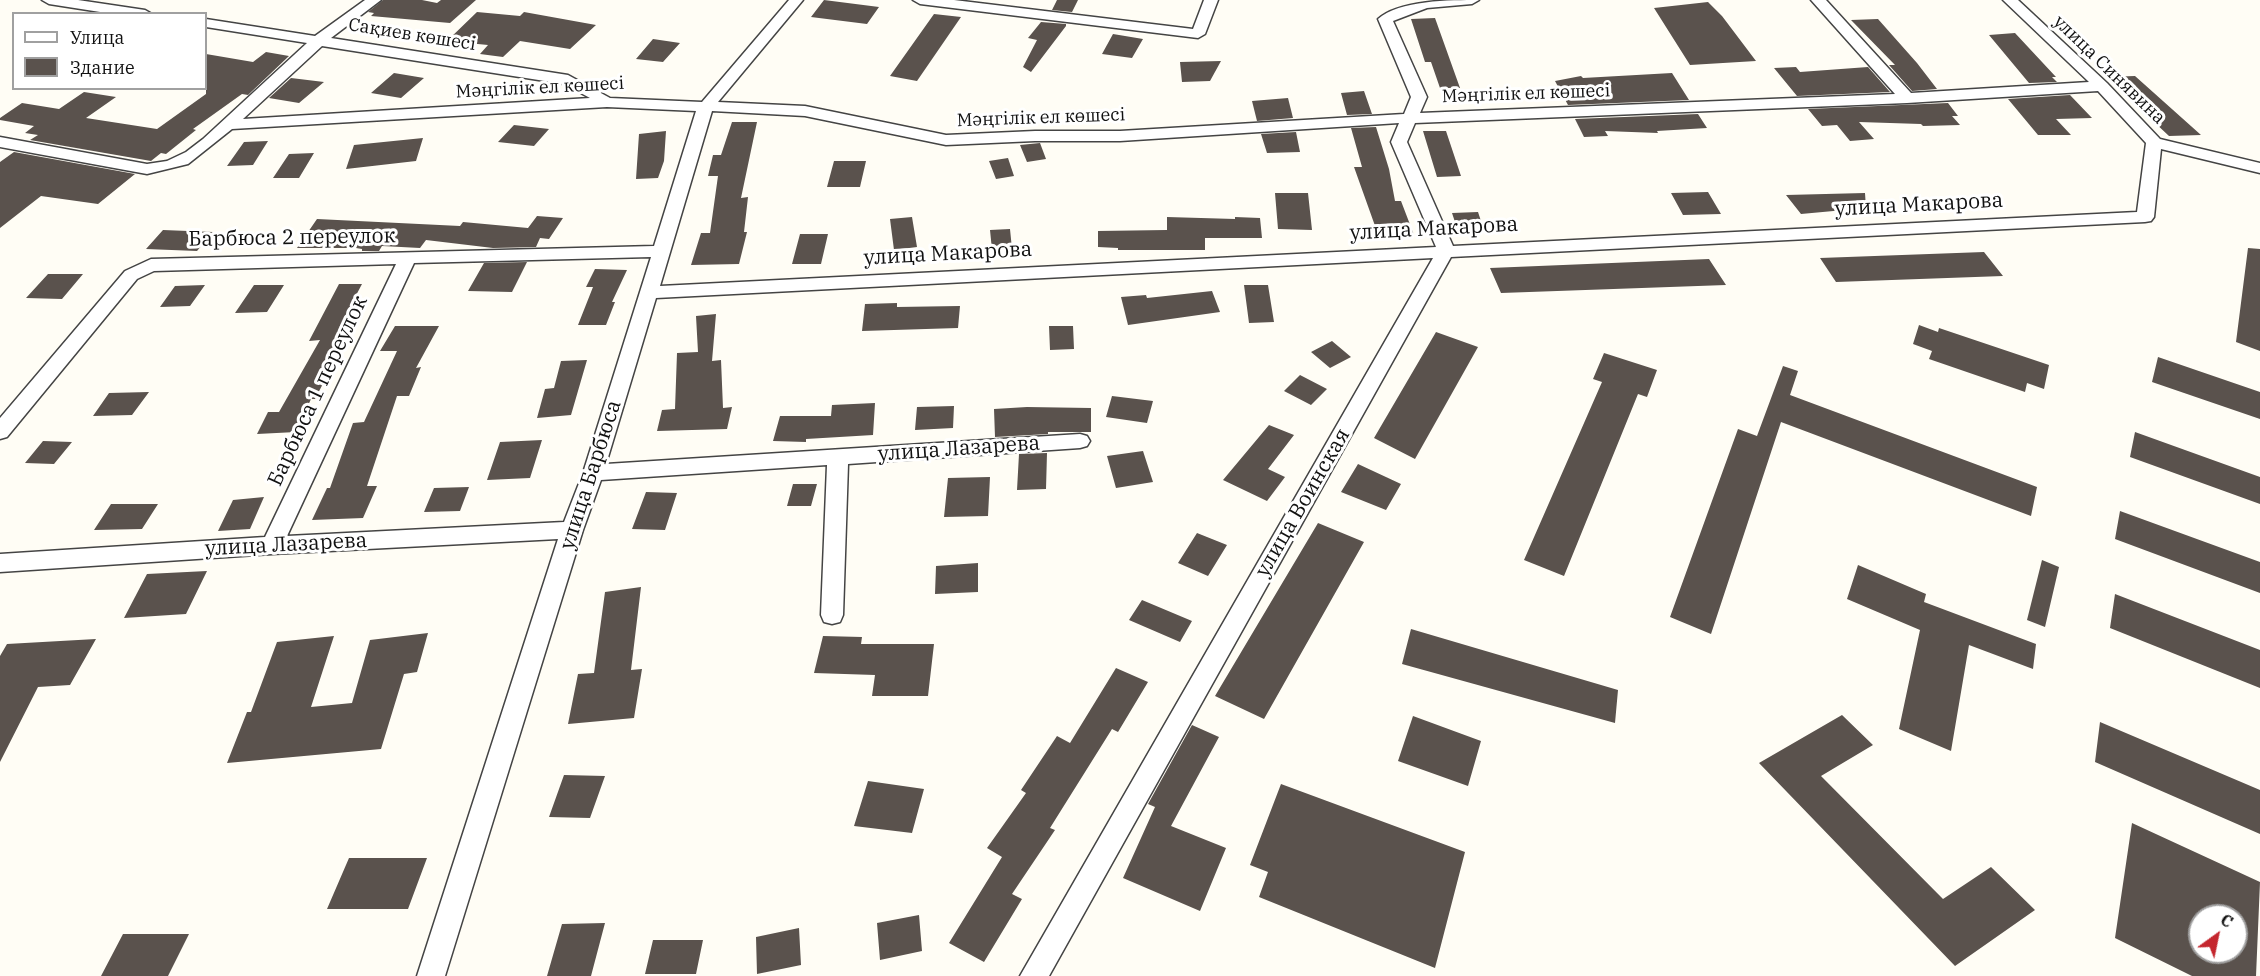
<!DOCTYPE html>
<html>
<head>
<meta charset="utf-8">
<style>
  body { margin:0 }
  #map { position:relative; width:2260px; height:976px; overflow:hidden; background:#fffdf5; font-family:"IBM Plex Serif",serif }
  canvas { display:block }
  .legend { position:absolute; left:12px; top:12px; width:195px; height:78px; box-sizing:border-box; background:#fff; border:2px solid #a0a0a0; margin:0; padding:8px 10px; list-style:none; font-size:18px; color:#111 }
  .legend li { display:flex; align-items:center; gap:12px; height:30px }
  .legend b { width:30px; border:2px solid #a0a0a0 }
  .north { position:absolute; left:2188px; top:904px; width:60px; height:60px; box-sizing:border-box; background:#fff; border:2px solid #a0a0a0; border-radius:50%; rotate:33deg; font-size:16px; font-weight:700; line-height:24px; text-align:center; color:#111 }
  .north::after { content:''; display:block; margin:auto; width:21px; height:27px; background:#c4262e; clip-path:polygon(50% 0,100% 100%,50% 72%,0 100%) }
</style>
</head>
<body>
<div id="map">
<canvas width="2260" height="976"></canvas>
<ul class="legend">
<li><b style="height:8px;background:#fff"></b>Улица</li>
<li><b style="height:16px;background:#5a524d"></b>Здание</li>
</ul>
<div class="north">С</div>
</div>
<script>
const c = document.querySelector('canvas').getContext('2d');
c.lineJoin = 'round';
function fillPath(path, color) { c.fillStyle = color; c.fill(path, 'evenodd'); }
function stroke(path, color, width, dash) { c.strokeStyle = color; c.lineWidth = width; c.lineCap = dash ? 'butt' : 'round'; c.setLineDash(dash || []); c.stroke(path); }
function drawText(font, color, halo, rows, align = 'center') {
  c.font = font + ' "IBM Plex Serif",serif'; c.lineWidth = 6; c.setLineDash([]); c.textBaseline = 'middle'; c.strokeStyle = halo; c.fillStyle = color; for (const [text, x, y, turn = 0] of rows) {
    c.save(); c.translate(x, y); c.rotate((+turn || 0) * Math.PI / 180); c.textAlign = isNaN(turn) ? turn : align; if (halo) c.strokeText(text, 0, 0); c.fillText(text, 0, 0); c.restore();
  }
}
fillPath(new Path2D(`
  M383 0H422L437 3 441 0H476L450 23 371 16 374 13 368 12Z
  M824 0 879 7 867 24 811 17Z
  M1057 0H1078L1072 12 1052 10Z
  M1708 2 1722 16 1756 61 1690 65 1654 8Z
  M477 12 520 16 524 12 596 25 570 49 520 41 503 57 480 54 488 45 447 41Z
  M934 14 961 17 917 81 890 76Z
  M1435 18 1460 88H1440L1431 62H1425L1411 19Z
  M1878 19 1917 63 1937 89 1912 91 1889 65H1895L1851 20Z
  M1041 22 1066 24V26L1031 72 1023 67 1037 40 1028 38Z
  M2015 33 2056 77H2052L2057 82 2029 83 1989 35Z
  M1113 34 1143 39 1132 58 1102 54Z
  M653 39 680 43 663 62 636 59Z
  M266 52 289 56 248 95 242 94 193 129 196 130 166 154 161 153 151 161 30 140 38 135 25 133 34 126 0 120V118L22 103 59 109 84 92 116 97 86 118 157 129 206 94V54L253 62Z
  M1221 61 1210 81 1182 82 1180 62Z
  M1796 67 1800 72 1868 67 1890 92 1797 96 1774 68Z
  M394 73 424 78 401 98 371 93Z
  M1672 73 1689 100 1568 105 1555 81 1581 76 1583 78Z
  M2135 76 2201 135 2169 136 2106 77Z
  M291 78 324 82 299 103 269 98Z
  M1364 91 1372 114 1347 115 1341 93Z
  M2070 95 2092 118 2056 119 2071 135H2038L2008 99Z
  M1288 98 1293 118 1257 121 1252 101Z
  M1948 103 1958 116H1952L1960 125 1923 126 1921 124 1859 122 1874 139 1850 141 1837 125 1822 126 1808 109Z
  M1698 114 1707 128 1657 131 1658 133 1605 131 1608 136 1584 137 1575 119Z
  M732 122H757L741 198 748 197 744 232H747L739 264 691 265 701 233H710L718 176H708L713 155H721Z
  M514 125 549 129 534 146 498 142Z
  M1376 127 1389 169 1395 201H1401L1414 235 1379 237 1354 167H1362L1351 128Z
  M666 131 664 161 658 178 636 179 639 134Z
  M1423 131H1446L1461 176 1437 177Z
  M1296 132 1300 152 1267 153 1261 134Z
  M423 138 416 161 346 169 354 145Z
  M268 141 253 165 227 166 244 142Z
  M1040 143 1046 159 1027 162 1020 145Z
  M14 152 135 174 98 204 41 196 0 228V162Z
  M314 153 299 178H273L289 154Z
  M1008 158 1014 176 996 179 989 161Z
  M834 161H866L860 187H827Z
  M1708 192 1721 214 1683 215 1671 193Z
  M1275 193H1308L1312 230 1278 229Z
  M1865 193 1866 208 1801 214 1786 195Z
  M1478 212 1484 230 1458 231 1452 213Z
  M537 216 563 218 549 239 540 238 536 247 493 248 426 240 420 248 382 246 379 251H362V249L356 248H297L317 219 460 226 463 222 528 228Z
  M912 217 917 247 894 250 890 219Z
  M1167 217 1235 219V217L1260 218 1262 238H1205V250H1118V248L1098 247V231L1167 230Z
  M1010 229 1012 249 992 250 990 230Z
  M163 230 213 232 197 251 146 249Z
  M800 234H828L821 264H792Z
  M2248 248 2260 249V351L2236 342Z
  M1984 252 2003 276 1836 282 1820 258Z
  M1709 259 1726 285 1501 293 1490 268Z
  M527 262 512 292 468 291 484 263Z
  M595 269 627 270 612 302H615L606 325H578L593 287H586Z
  M48 274H83L62 299 26 298Z
  M339 284H362L344 318 355 317 325 374H328L315 399H311L296 432 257 434 268 412H279L320 340 309 341Z
  M205 285 190 306 160 307 175 286Z
  M254 285H284L267 312 235 313Z
  M1244 285H1268L1274 322 1249 323Z
  M1212 291 1220 312 1128 325 1121 297 1146 295 1147 298Z
  M897 303V307L960 306 958 328 862 331 865 304Z
  M716 314 712 361 721 360 723 408 732 407 727 429 657 431 662 410 675 409 677 353 698 352 696 316Z
  M1919 325 1938 332 1939 328 2049 365 2044 389 2027 383 2025 392 1929 359 1932 351 1913 344Z
  M395 326H439L416 368 421 367 409 396H397L367 486H377L363 518 312 520 327 488H330L353 423 364 422 397 351H380Z
  M1049 326H1073L1074 349 1050 350Z
  M1436 332 1478 347 1415 459 1374 438Z
  M1332 341 1351 357 1330 368 1311 352Z
  M1604 353 1657 370 1647 397 1638 394 1564 576 1524 560 1602 382 1593 379Z
  M2158 357 2260 392V419L2152 382Z
  M587 360 571 415 537 418 545 389 554 388 561 361Z
  M1783 366 1798 371 1790 395 2037 487 2031 516 1781 422 1711 634 1670 617 1738 429 1757 436Z
  M1300 375 1327 389 1311 405 1284 391Z
  M149 392 132 415 93 416 109 393Z
  M1112 396 1153 401 1147 423 1106 417Z
  M875 403 873 435 806 439V442L773 441 780 416H831L832 405Z
  M954 406 953 428 915 430 917 407Z
  M1027 407 1091 408V432H1048V434L995 437 994 409Z
  M1269 425 1294 435 1268 469 1285 477 1267 501 1223 480Z
  M2135 432 2260 477V504L2130 457Z
  M542 440 530 478 487 480 500 442Z
  M43 441 72 442 54 464 25 463Z
  M1143 451 1153 482 1116 488 1107 456Z
  M1047 453 1046 489 1017 490 1019 454Z
  M1358 464 1401 484 1386 510 1341 492Z
  M990 477 988 516 944 517 948 478Z
  M793 484H817L811 506H787Z
  M469 487 460 511 424 512 434 488Z
  M646 492 677 493 665 530 632 529Z
  M264 497 250 529 218 531 233 500Z
  M111 504H158L142 529 94 530Z
  M2120 511 2260 562V593L2115 539Z
  M1318 523 1364 542 1264 719 1215 696Z
  M1197 533 1227 545 1208 576 1178 563Z
  M2042 560 2059 567 2045 627 2027 620Z
  M978 563V592L935 594 936 566Z
  M1858 565 1926 594 1924 602 2036 644 2033 669 1969 645 1951 751 1899 729 1920 630 1847 599Z
  M207 571 186 614 124 618 147 574Z
  M641 587 631 670 642 669 634 718 568 724 578 674 594 673 605 592Z
  M2115 594 2260 650V688L2110 628Z
  M1142 600 1192 621 1180 642 1129 620Z
  M1411 629 1618 690 1615 723 1402 664Z
  M428 633 417 672 404 674 381 749 227 763 247 712H251L277 642 334 636 311 707 352 703 370 640Z
  M823 636 862 637 861 644H934L928 696H872L875 675 814 673Z
  M96 639 70 685 38 687 0 762V656L7 644Z
  M1116 668 1148 682 1118 732 1112 729 1050 828 1055 830 1012 894 1022 899 984 962 949 943 1002 857 987 848 1026 793 1021 790 1057 736 1070 743Z
  M1842 715 1873 745 1821 776 1943 899 1991 867 2035 910 1955 966 1759 763Z
  M1413 716 1481 741 1468 786 1398 761Z
  M2100 722 2260 790V834L2095 762Z
  M1192 725 1219 737 1171 826 1226 848 1200 911 1123 878 1155 807 1148 804Z
  M564 775 605 776 590 818 549 817Z
  M868 781 924 789 912 833 854 826Z
  M1281 784 1465 852 1435 968 1259 897 1268 872 1250 865Z
  M2132 823 2260 882 2256 976H2192L2115 938ZM2200 916H2236V952H2200Z
  M349 858H427L408 909H327Z
  M919 915 922 951 880 960 877 923Z
  M605 923 591 976H547L562 924Z
  M799 928 801 965 757 974 756 937Z
  M123 934H189L168 976H101Z
  M653 940H703L696 974H645Z`), '#5a524d');
const street = new Path2D(`
  M42 0H78L145 10 152 14H113L49 4Z
  M365 0H381L331 38 568 75 610 98 702 102 789 0H803L718 102 805 106 946 135 1035 131H1120L1404 114 1411 97 1378 19C1399 0 1450 0 1479 0L1472 4 1427 8 1393 21 1427 97 1420 113 1895 94 1811 0H1826L1911 93 2089 82 2003 0H2018L2107 83 2160 139 2260 163V173L2161 149 2154 217 2151 221 2145 222 1451 257 1049 976H1020L1433 258 656 298 606 464 1080 434 1087 436 1090 441 1087 446 1080 448 848 464 843 615 840 622 832 624 824 622 821 615 827 465 601 480 583 530 445 976H417L558 539 272 554 0 572V554L265 537 396 264 154 271 137 279 7 437 0 439V418L125 271 151 259 654 246 696 111 607 107 232 129 188 164 147 174 0 147V137L147 164 167 161 186 152 203 139 307 43 206 27V19L315 36ZM322 46 564 84 590 98 243 119ZM2098 91 2146 143 2137 212 1453 246 1407 142 1415 123 1907 103ZM712 111 805 116 946 145 1035 141H1120L1399 123 1391 142 1436 247 660 286ZM651 257 583 473 564 522 287 536 414 263Z
  M913 0H954L1193 29 1204 0H1218L1205 34 1198 38 920 4Z`);
stroke(street, '#444', 3);
fillPath(street, '#fff');
drawText('18px', '#111', '#fff', [
  ["Сақиев көшесі",412,35,9],
  ["улица Синявина",2109,70,44],
  ["Мәңгілік ел көшесі",540,88,-3],
  ["Мәңгілік ел көшесі",1526,94,-2],
  ["Мәңгілік ел көшесі",1041,118,-2]
]);
drawText('21px', '#111', '#fff', [
  ["улица Макарова",1919,205,-3],
  ["улица Макарова",1434,229,-3],
  ["Барбюса 2 переулок",292,238,-1],
  ["улица Макарова",948,254,-3],
  ["Барбюса 1 переулок",318,391,-65],
  ["улица Лазарева",959,449,-4],
  ["улица Барбюса",591,475,-72],
  ["улица Воинская",1303,503,-60],
  ["улица Лазарева",286,545,-3]
]);
</script>
</body>
</html>
